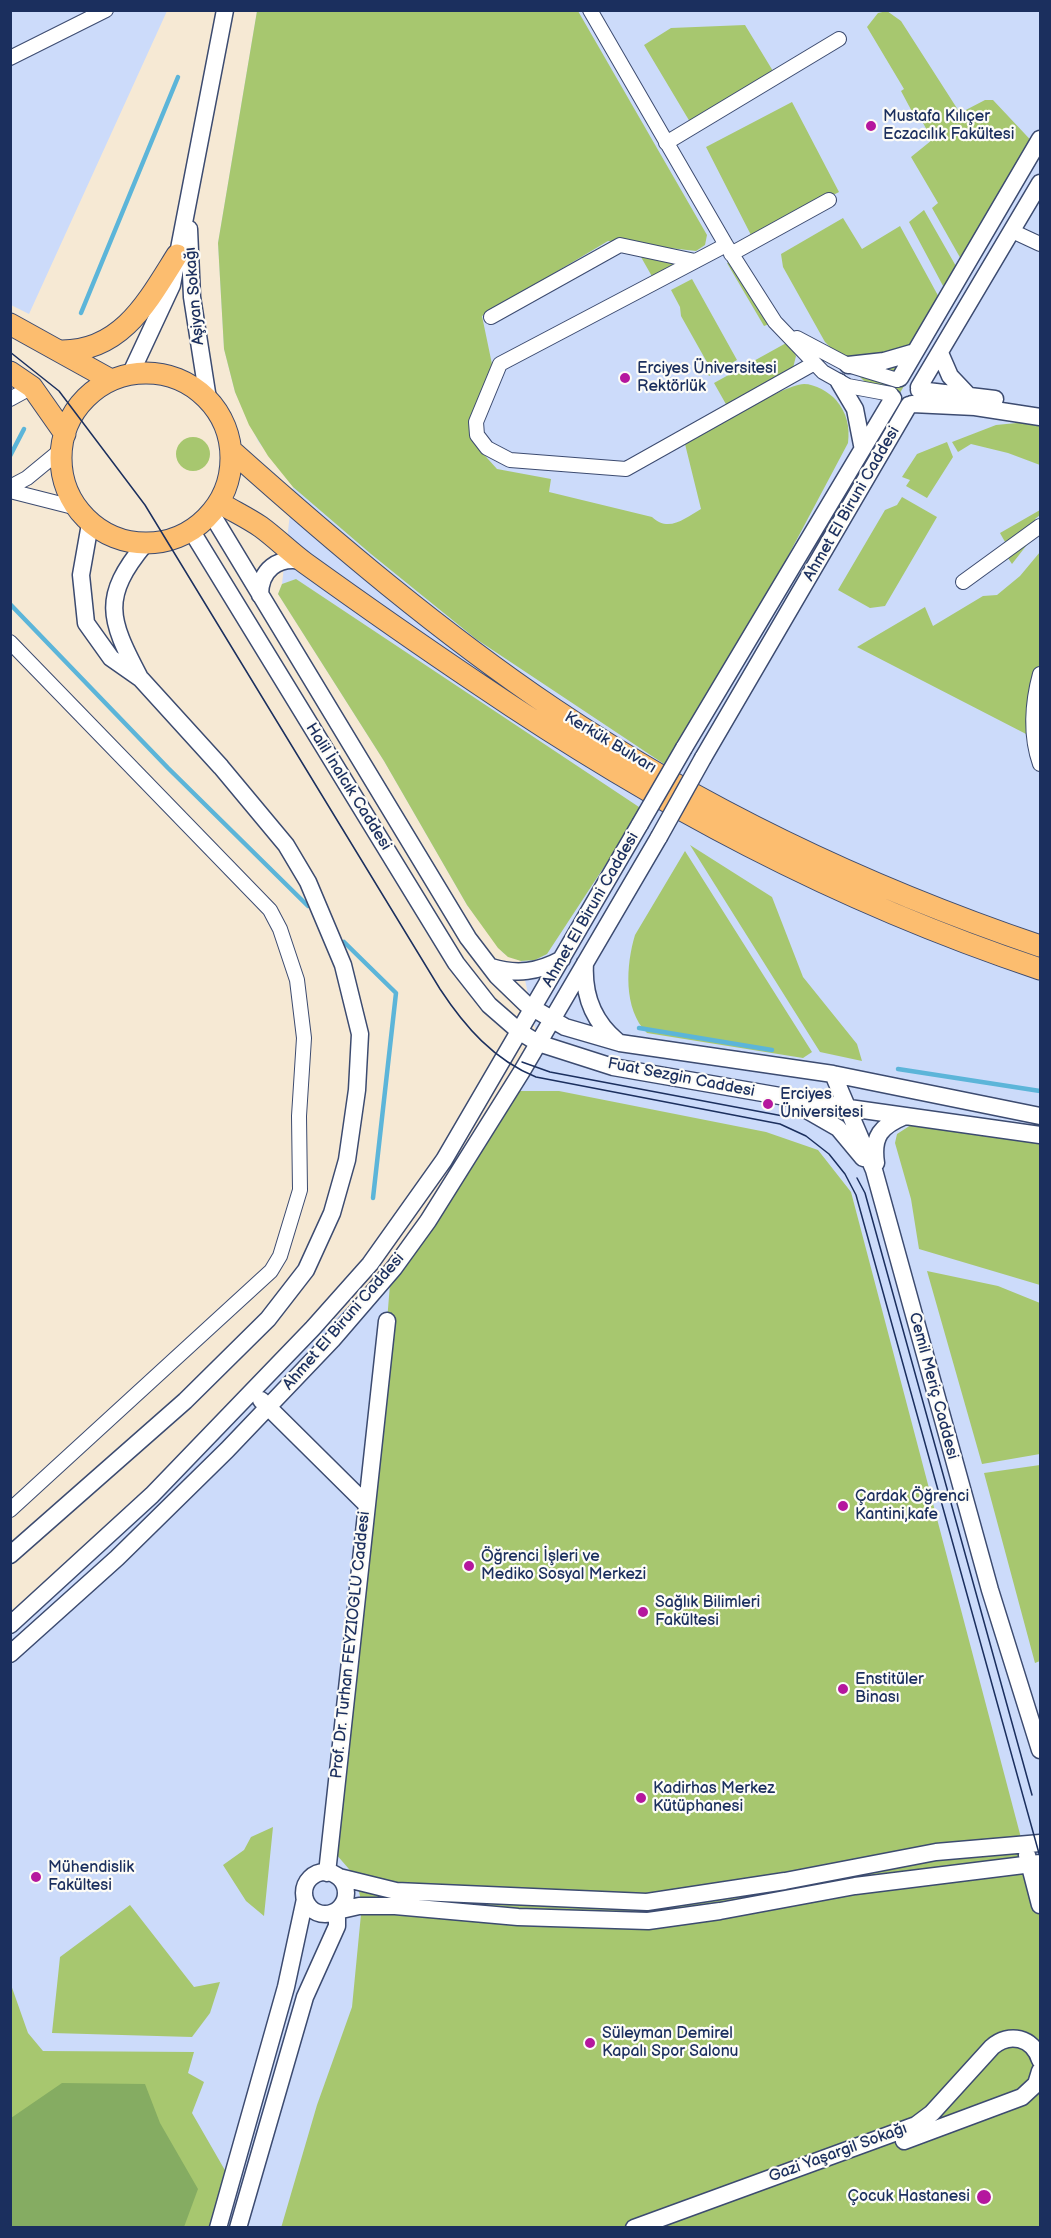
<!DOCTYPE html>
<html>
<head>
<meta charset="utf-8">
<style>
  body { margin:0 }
  #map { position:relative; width:1051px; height:2238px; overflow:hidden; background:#f6e9d4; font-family:"Balsamiq Sans",sans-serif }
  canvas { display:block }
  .frame { position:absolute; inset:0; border:12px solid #1b2f5e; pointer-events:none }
</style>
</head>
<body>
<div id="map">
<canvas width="1051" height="2238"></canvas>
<div class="frame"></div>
</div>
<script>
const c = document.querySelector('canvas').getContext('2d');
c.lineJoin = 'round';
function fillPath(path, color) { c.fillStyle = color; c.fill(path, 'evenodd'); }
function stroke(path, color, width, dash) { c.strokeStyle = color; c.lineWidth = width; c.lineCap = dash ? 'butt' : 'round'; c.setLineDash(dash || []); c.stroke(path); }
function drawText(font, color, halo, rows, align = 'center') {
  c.font = font + ' "Balsamiq Sans",sans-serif'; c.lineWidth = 4.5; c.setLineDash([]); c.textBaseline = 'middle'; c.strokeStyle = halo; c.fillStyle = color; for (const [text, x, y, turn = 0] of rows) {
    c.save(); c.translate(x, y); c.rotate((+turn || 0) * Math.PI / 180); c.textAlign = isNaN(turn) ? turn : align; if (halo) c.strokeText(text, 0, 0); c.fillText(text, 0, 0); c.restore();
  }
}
fillPath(new Path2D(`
  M10 11H167L29 314 11 305Z
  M257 11H1040V2227H11L10 1617 134 1509 412 1246 536 1032 521 961 503 953 467 905 384 761 278 594 282 584 293 487 258 441 235 392 224 349 218 243Z`), '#ccdbfa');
fillPath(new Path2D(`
  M257 11H578L707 235 705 245 696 251 608 241 482 316 493 369 476 440 479 449 497 469 551 479 549 492 652 517C669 533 685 518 701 509L685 444C710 430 780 386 804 384 815 384 829 392 836 400 847 413 850 427 848 443L736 654 667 766 476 639 371 554 293 487 268 456 249 425 235 392 224 349 218 243Z
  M887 11 901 21 960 113 985 100H993L1040 150 966 268 932 208 938 203 911 157 932 140 920 117 916 119 901 91 904 89 867 27 878 13Z
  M745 25 776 76 693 127 644 45 671 28Z
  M792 102 839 192 752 237 706 147Z
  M924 210 965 282 957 298 950 299 909 222Z
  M843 218 862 249 900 226 947 312 897 398 867 384 825 342 783 267 781 254Z
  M645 252 689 260 654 280 641 257Z
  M736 261 772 323 764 326 727 263Z
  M692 279 737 360 709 376 707 372 712 368 710 363 708 364 681 316 680 307 671 290Z
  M788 342 796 356 793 368 727 406 714 383Z
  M1027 422 1040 424V465L1008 453 971 444 958 452 952 442 996 425Z
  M176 454a17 17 0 1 1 34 0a17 17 0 1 1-34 0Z
  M947 442 953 457 927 498 906 486 910 480 902 477 917 454Z
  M902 497 937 517 885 606 870 608 838 590 885 510 897 505Z
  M1040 510V515L1035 519 1040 528 1012 564 1004 552 1009 549 1000 533Z
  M1040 552V709L1028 735 857 647 925 607 933 626 983 596 997 595 1020 576Z
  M296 579 642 809 547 954 535 960 521 961 508 957 498 948 467 905 384 761 278 594 282 584Z
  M690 845 772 897 803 977 857 1044 862 1061 820 1052Z
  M685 851 812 1052 803 1058 647 1033C623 1009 626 965 635 935Z
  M510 1091H559L766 1132 818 1150 851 1192 1040 1910V2227L281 2228 317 2105 352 2007 362 1904 355 1876 329 1846 383 1370 391 1272Z
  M911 1125 1040 1140V1285L919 1249 911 1199 895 1143 897 1134Z
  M927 1271 998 1286 1040 1303V1454L982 1464Z
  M1040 1465V1661L1035 1663 984 1473Z
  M273 1827 264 1916 246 1901 223 1865 244 1850 251 1837Z
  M130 1905 194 1987 220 1982 210 2013 192 2037 52 2033 60 1957Z
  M10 1982 28 2033 43 2051 194 2052 188 2073 204 2082 192 2113 230 2179 222 2227H11Z`), '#a7c76f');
fillPath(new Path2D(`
  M62 2083 145 2084 160 2123 198 2189 184 2227H11V2118Z`), '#85ac62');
stroke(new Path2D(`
  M81 313 178 77
  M10 456 24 429
  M10 604 168 768 308 906
  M344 942 396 993 373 1198
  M639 1028 772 1050
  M898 1069 1040 1091`), '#5cb5d9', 4.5);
const minor = new Path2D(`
  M590 10 726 245 775 322 823 372 848 386 891 394
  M10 58 106 10
  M666 143 839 39
  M1012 231 1040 244
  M726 245 500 364 476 422 477 435 487 448 510 460 626 469 813 364
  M731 254 829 200
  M491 317 620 245 695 261
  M797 338 848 365 897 380
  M10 399 32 387
  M10 487 27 478 61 450
  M10 491 77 508
  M963 582 1040 526
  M10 642 270 910 280 929 297 980 304 1038 299 1116 300 1190 280 1256 271 1271 10 1510
  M1040 674C1032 703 1030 736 1040 764`);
const tertiary = new Path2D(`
  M189 229 192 297 208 399
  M940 353 950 376 968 395
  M848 365 884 361 915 352
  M130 375 172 285 225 10
  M900 378 1040 139
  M839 382 855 409 862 445
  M919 387 1040 183
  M919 390 995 399
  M912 404 975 407 1040 417
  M211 513 468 938 497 976 526 1004 565 1027 620 1043 833 1074 1040 1116
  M191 530 456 963 489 1005 520 1032 538 1043 613 1067 849 1108 1040 1135
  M260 595C260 570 278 556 302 561
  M139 676C109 619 101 597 145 544
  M684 748 893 398
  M703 758 909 405
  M585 963C583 994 593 1021 617 1041
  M491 967C517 975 538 972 562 959
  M833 1074 874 1170 990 1590 1040 1750
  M798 1105 838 1128 863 1158
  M876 1163C872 1136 881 1126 905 1116
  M261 1400 365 1503
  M10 1555 185 1401 268 1319 306 1270 332 1213 347 1160 357 1090 360 1034 343 965 308 882 286 845 221 767 141 679 111 658 86 623 81 575 90 524
  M10 1625 152 1495 313 1328 370 1264 444 1160 640 824
  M10 1654 117 1558 227 1450 332 1340 394 1268 428 1221 522 1071 659 837
  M1027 1855 1040 1905
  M304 1893a21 21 0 1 1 42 0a21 21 0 1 1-42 0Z
  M327 1873 387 1321
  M339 1877 396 1891 647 1902 785 1881 936 1852 1040 1843
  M904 2141 1022 2097 1036 2084 1040 2071
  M218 2228 286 1987 305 1899
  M238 2228 305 1997 337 1926V1911L359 1906H395L518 1917 648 1921 720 1911 855 1886 1040 1863
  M634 2228 916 2125 932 2113 992 2047C1009 2032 1033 2037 1040 2060`);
const primary = new Path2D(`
  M10 324 111 380
  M62 351C122 351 148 301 177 255
  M10 372 32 387 65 434
  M61 458a85 85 0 1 1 170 0a85 85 0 1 1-170 0Z
  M232 451C335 543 440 632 554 709 704 810 869 888 1040 946
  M220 503C233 511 248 518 261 527 276 538 290 552 305 563 362 604 419 644 477 683 655 804 836 901 1040 969`);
stroke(minor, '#3c4b70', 16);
stroke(tertiary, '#3c4b70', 19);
stroke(primary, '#3c4b70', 23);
stroke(minor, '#fff', 14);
stroke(tertiary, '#fff', 16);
stroke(primary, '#fcbd6f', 21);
stroke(new Path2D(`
  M10 352 59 391 145 505 440 989C465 1027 494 1060 536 1077L780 1124 806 1136 829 1154 845 1174 856 1195 1040 1857
  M522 1062 550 1072 783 1116
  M857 1178 865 1193 1032 1795`), '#1b2f5e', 1.5);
const tertiaryBridge = new Path2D(`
  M640 824 684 748
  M659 837 703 758`);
stroke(tertiaryBridge, '#3c4b70', 19, []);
stroke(tertiaryBridge, '#fff', 16);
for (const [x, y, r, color] of [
  [871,126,6,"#b5179e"],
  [625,378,6,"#b5179e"],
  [768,1104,6,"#b5179e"],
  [843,1506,6,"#b5179e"],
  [469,1566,6,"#b5179e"],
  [643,1612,6,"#b5179e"],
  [843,1689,6,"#b5179e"],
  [641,1798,6,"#b5179e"],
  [36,1877,6,"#b5179e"],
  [590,2043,6,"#b5179e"],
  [984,2197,8,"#b5179e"]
]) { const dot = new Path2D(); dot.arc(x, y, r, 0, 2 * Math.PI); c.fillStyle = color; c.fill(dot); stroke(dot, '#fdfcf7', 2); }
drawText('16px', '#1b2f5e', '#fdfcf7', [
  ["Mustafa Kılıçer",883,117],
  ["Eczacılık Fakültesi",883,135],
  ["Erciyes Üniversitesi",637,369],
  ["Rektörlük",637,387],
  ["Erciyes",780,1095],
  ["Üniversitesi",780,1113],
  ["Çardak Öğrenci",855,1497],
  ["Kantini,kafe",855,1515],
  ["Öğrenci İşleri ve",481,1557],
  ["Mediko Sosyal Merkezi",481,1575],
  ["Sağlık Bilimleri",655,1603],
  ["Fakültesi",655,1621],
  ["Enstitüler",855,1680],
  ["Binası",855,1698],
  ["Kadirhas Merkez",653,1789],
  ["Kütüphanesi",653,1807],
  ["Mühendislik",48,1868],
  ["Fakültesi",48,1886],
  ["Süleyman Demirel",602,2034],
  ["Kapalı Spor Salonu",602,2052],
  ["Çocuk Hastanesi",970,2197,"right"]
], 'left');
drawText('16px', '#1b2f5e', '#fdfcf7', [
  ["Aşiyan Sokağı",195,296,-95],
  ["Ahmet El Biruni Caddesi",852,504,-60],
  ["Kerkük Bulvarı",610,743,31],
  ["Halil İnalcık Caddesi",348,787,58],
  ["Ahmet El Biruni Caddesi",591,910,-60],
  ["Fuat Sezgin Caddesi",681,1078,11],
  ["Ahmet El Biruni Caddesi",344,1322,-49],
  ["Cemil Meriç Caddesi",933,1386,75],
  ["Prof. Dr. Turhan FEYZIOGLU Caddesi",351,1645,-84],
  ["Gazi Yaşargil Sokağı",838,2153,-20]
]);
</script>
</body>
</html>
